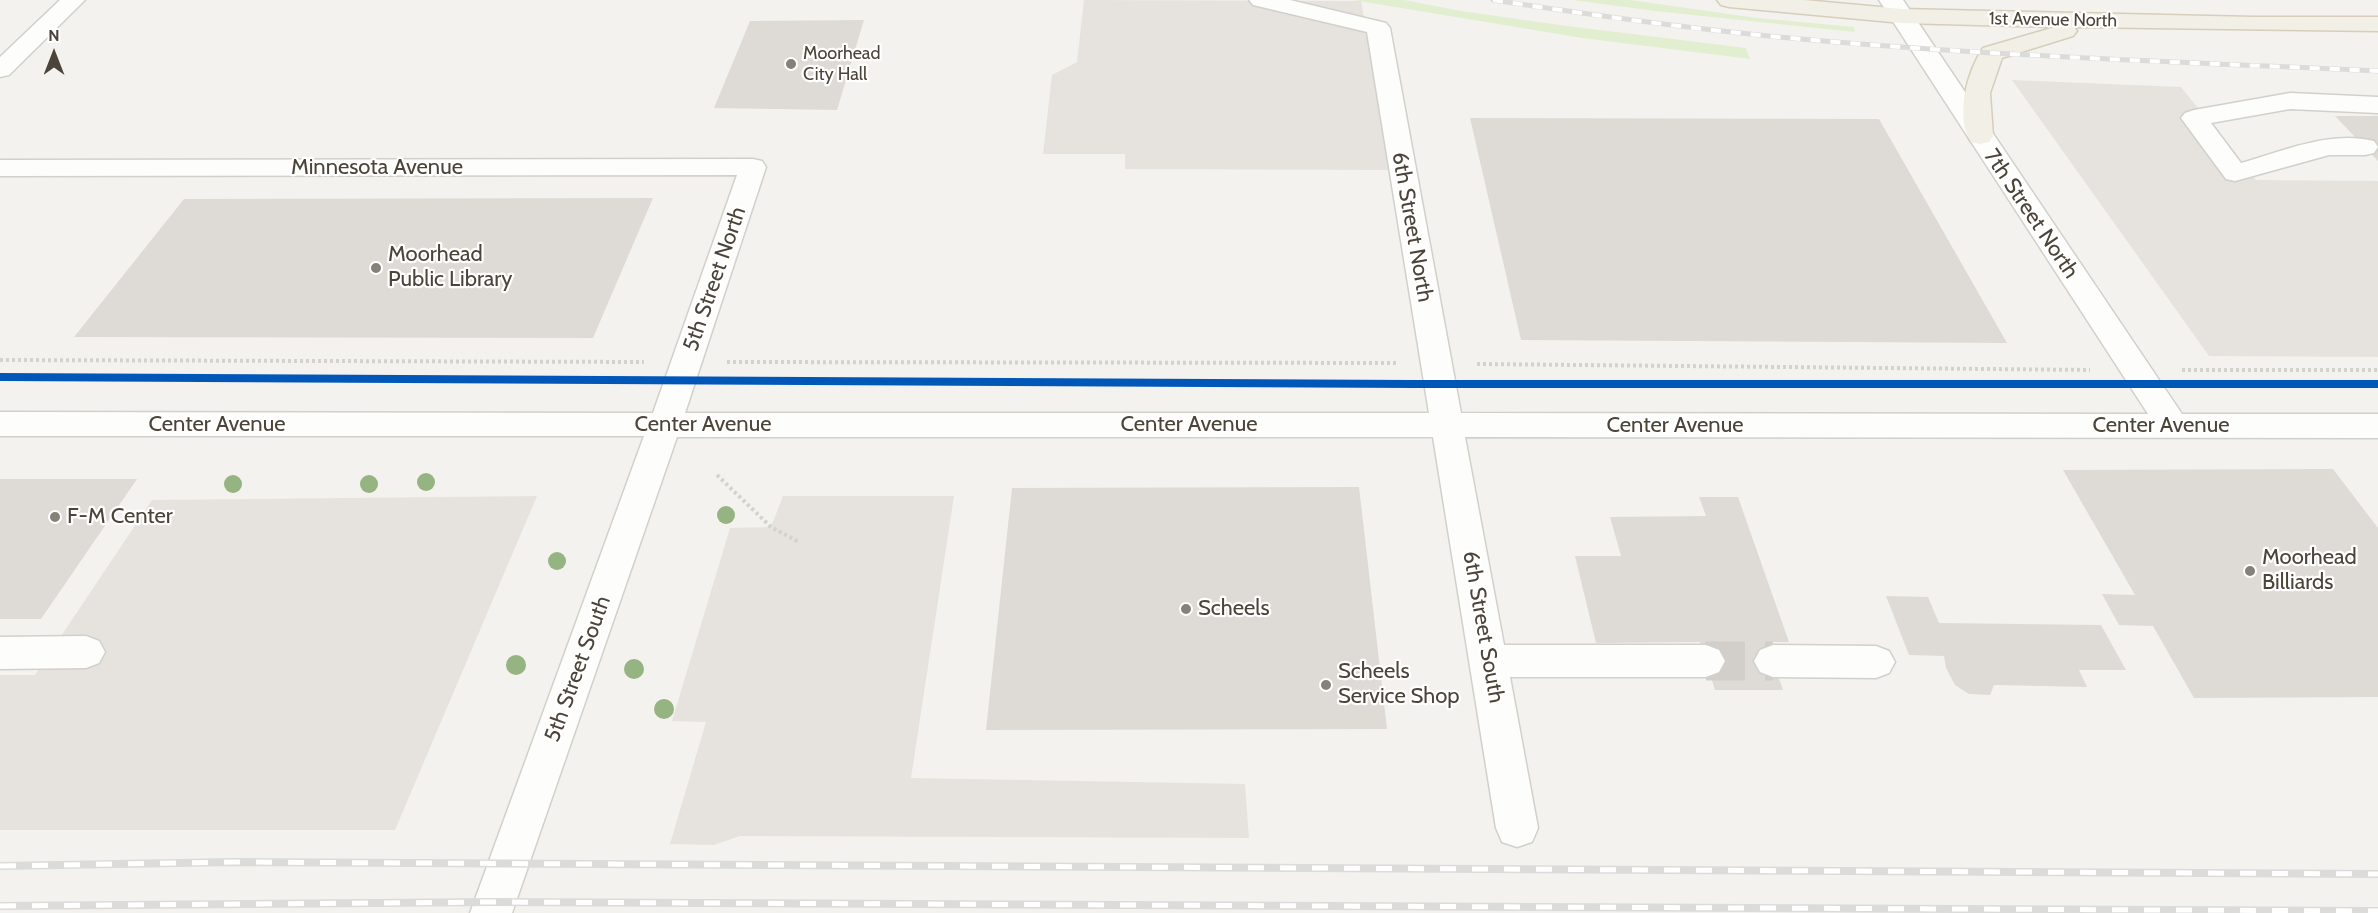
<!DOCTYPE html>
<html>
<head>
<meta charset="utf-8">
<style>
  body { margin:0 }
  #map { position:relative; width:2378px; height:913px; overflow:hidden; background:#f4f2ee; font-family:Cabin,sans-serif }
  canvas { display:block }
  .north { position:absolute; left:24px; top:24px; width:60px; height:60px; -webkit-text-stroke:4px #fff; paint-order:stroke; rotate:0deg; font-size:16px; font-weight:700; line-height:24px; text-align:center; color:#4b4439 }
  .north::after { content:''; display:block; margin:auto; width:21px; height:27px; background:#4b4439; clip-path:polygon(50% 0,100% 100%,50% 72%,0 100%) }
</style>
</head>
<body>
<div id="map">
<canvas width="2378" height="913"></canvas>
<div class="north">N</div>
</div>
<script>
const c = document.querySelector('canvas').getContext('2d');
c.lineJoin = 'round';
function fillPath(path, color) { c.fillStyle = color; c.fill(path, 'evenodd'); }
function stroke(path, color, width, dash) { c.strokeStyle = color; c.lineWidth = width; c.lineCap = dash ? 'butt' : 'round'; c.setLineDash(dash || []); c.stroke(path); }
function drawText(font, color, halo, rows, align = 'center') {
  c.font = font + ' Cabin,sans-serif'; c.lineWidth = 4.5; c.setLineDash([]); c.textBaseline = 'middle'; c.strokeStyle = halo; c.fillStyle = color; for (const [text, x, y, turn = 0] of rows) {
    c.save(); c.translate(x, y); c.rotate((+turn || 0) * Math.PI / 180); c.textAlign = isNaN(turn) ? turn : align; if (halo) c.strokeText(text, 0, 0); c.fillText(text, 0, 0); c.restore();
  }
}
fillPath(new Path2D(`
  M1353 0H1404L1461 11 1567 26 1746 48 1750 59 1582 38Z
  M1573 0H1630L1757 18 1854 27 1855 32 1655 11Z`), '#e1eecf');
fillPath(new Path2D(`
  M1084 0 1361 1 1390 170 1125 169V154H1043L1052 75 1077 62Z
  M2012 80 2181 87 2256 180 2378 181V357L2209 356Z
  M537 496 395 830H0V675H35L152 500Z
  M783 496H954L911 778 1245 784 1249 838 740 836 714 845 670 844 706 722 672 721 730 528 771 527Z`), '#e6e3df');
fillPath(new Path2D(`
  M864 20 837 110 714 108 750 21Z
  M2335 116H2378V161Z
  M1470 118 1879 119 2007 343 1521 340Z
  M653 198 593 338 74 337 184 199Z
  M2333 469 2378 528V697L2194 698 2153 626 2119 625 2102 594 2135 595 2063 470Z
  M0 479H137L41 619H0Z
  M1359 487 1387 729 986 730 1012 488Z
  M1699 497H1738L1789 642H1766L1783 690H1715L1700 642 1596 643 1575 556H1621L1610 517 1706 516Z
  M1886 596 1928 597 1939 623 2101 625 2126 670H2079L2087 687 1994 685 1990 695 1969 694 1955 685 1946 668 1944 656 1909 655Z`), '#dedbd6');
stroke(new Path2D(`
  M1706 661H1773`), '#d2cfca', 39, [39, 20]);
const minor = new Path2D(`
  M60 0H85L9 75 0 77V57Z
  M1249 0H1290L1386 23 1390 28 1461 413 2148 414 1879 0H1903L2182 414H2378V438L1465 437 1504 645H1706L1719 650 1725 661 1719 672 1706 677H1510L1538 828 1532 842 1517 847 1502 842 1496 828 1433 437H677L512 913H470L644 436H0V412L653 413 737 175 0 176V160L753 159 762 161 766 167 685 413H1429L1367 32 1253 5Z
  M2290 93 2378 97V113L2290 109 2211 123 2241 163C2283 151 2330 130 2374 141L2378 147 2374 153 2365 155H2329L2235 181 2226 179 2181 118 2185 113 2194 110Z
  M86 636 99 641 105 652 99 663 86 668 0 669V637Z
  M1773 645 1876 646 1889 651 1895 662 1889 673 1876 678 1773 677 1760 672 1754 661 1760 650Z`);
const major = new Path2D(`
  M1717 0H1804L1902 9 2253 17H2378V31L2074 27 2077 31 2073 36 2002 58 1990 93 1993 136 1989 142 1980 144 1971 142C1954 117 1968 70 1983 48L2055 27 1902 23 1729 7 1721 5Z`);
stroke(minor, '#d2d0cb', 3);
stroke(major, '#d6cebb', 3);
stroke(new Path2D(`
  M0 360 644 362
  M727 362 1397 363
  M1477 364 2090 370
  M2182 370H2378
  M717 475 771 527 799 542`), '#d3d2cc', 4, [3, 3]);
fillPath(minor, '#fdfdfc');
fillPath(major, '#f2efe6');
const railFar1 = new Path2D(`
  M1493 0C1592 15 1690 29 1790 38 1985 56 2182 62 2378 71`);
const rail = new Path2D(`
  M0 866 235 862 2378 874
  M0 906 495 902 2378 911`);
stroke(railFar1, '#dbdbda', 5);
stroke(rail, '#dbdbda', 8);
stroke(railFar1, '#fff', 4, [10]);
stroke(rail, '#fff', 5, [16]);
stroke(new Path2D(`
  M0 377 1412 384H2378`), '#0057b8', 8);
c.fillStyle = '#96b382';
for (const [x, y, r] of [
  [426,482,9],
  [233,484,9],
  [369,484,9],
  [726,515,9],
  [557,561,9],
  [516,665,10],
  [634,669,10],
  [664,709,10]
]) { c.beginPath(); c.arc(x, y, r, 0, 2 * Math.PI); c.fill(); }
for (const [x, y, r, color] of [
  [791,64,6,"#868178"],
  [376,268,6,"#868178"],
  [55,517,6,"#868178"],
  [2250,571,6,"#868178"],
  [1186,609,6,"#868178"],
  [1326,685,6,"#868178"]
]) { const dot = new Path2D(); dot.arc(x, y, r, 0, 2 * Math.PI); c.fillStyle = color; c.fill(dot); stroke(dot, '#fff', 2); }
drawText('18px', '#4b4439', '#fff', [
  ["1st Avenue North",2053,20,1]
]);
drawText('18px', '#4b4439', '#fff', [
  ["Moorhead",803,54],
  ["City Hall",803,75]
], 'left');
drawText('22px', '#4b4439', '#fff', [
  ["Minnesota Avenue",377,168],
  ["7th Street North",2031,214,56],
  ["6th Street North",1412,227,80],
  ["5th Street North",715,279,-71],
  ["Center Avenue",217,425],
  ["Center Avenue",703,425],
  ["Center Avenue",1189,425],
  ["Center Avenue",1675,426],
  ["Center Avenue",2161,426],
  ["6th Street South",1483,627,80],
  ["5th Street South",578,669,-70]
]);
drawText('22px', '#4b4439', '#fff', [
  ["Moorhead",388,255],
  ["Public Library",388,280],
  ["F-M Center",67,517],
  ["Moorhead",2262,558],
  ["Billiards",2262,583],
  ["Scheels",1198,609],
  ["Scheels",1338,672],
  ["Service Shop",1338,697]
], 'left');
</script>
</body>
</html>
